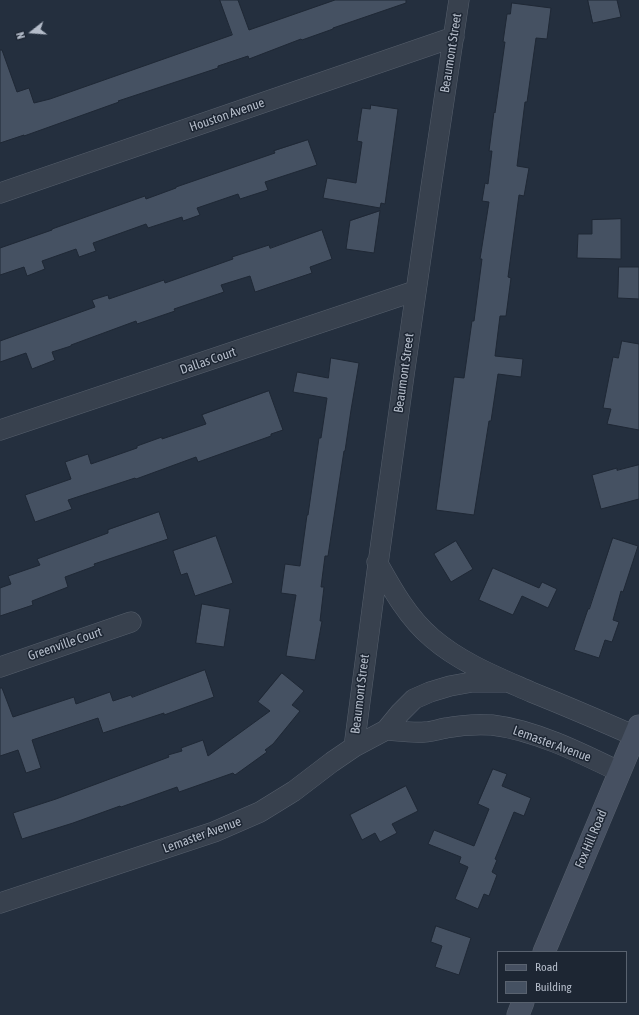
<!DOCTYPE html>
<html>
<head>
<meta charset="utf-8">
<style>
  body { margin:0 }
  #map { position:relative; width:639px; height:1015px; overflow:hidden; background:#242f3e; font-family:"Asap Condensed",sans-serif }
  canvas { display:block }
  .legend { position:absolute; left:497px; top:951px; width:130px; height:52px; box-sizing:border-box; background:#1d2633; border:1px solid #59626f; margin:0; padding:5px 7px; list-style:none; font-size:12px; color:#b4bcc9 }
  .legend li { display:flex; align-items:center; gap:8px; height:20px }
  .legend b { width:20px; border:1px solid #59626f }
  .north { position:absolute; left:12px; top:12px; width:40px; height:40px; -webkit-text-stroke:3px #1d2633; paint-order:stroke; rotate:253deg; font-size:11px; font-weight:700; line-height:16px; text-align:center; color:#b4bcc9 }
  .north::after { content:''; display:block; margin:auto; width:14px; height:18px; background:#b4bcc9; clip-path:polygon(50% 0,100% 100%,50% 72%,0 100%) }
</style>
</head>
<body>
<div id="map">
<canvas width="639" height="1015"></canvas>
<ul class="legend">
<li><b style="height:5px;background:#465061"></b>Road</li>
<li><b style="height:11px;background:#455162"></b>Building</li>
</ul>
<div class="north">N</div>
</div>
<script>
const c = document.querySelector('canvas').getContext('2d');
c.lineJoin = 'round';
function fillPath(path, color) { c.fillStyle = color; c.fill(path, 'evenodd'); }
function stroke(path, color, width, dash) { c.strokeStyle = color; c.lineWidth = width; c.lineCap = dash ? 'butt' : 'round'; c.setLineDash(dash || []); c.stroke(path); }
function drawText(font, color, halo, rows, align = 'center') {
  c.font = font + ' "Asap Condensed",sans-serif'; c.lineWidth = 3; c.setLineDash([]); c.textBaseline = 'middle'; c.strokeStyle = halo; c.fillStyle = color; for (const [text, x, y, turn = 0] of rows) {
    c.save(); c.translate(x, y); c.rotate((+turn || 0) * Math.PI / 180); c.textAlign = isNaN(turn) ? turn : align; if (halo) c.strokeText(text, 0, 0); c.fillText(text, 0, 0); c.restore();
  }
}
const building = new Path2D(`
  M220 0H238L249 30 335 0H406V3L333 28V29L302 40 301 39 249 59 248 56 218 66V68L118 101 119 102 24 136V135L0 143V50H2L17 92 29 88 34 103 50 99 232 35Z
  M588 0H617L621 17 593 23Z
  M512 3 551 8 547 39 536 38 527 102H525L517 166 529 168 524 196 519 195 508 277 511 278 506 316H500L495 356 523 359 521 377 498 374 491 421H489L474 515 436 510 454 377 464 378 472 321H474L482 259H480L489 202 482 201 485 183 488 184 492 151H489L494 112 495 113 505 42H503L507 14H510Z
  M371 105 398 109 385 204 381 203 380 208 323 198 327 178 356 183 362 142 357 141 361 114 362 108 370 109Z
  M308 140 317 165 265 182 268 190 240 199 238 194 197 208 200 215 183 221 182 217 148 228 146 224 93 243 96 251 79 257 76 249 42 261 45 269 27 276 24 267 0 275V248L52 230V229L145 196 146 199 176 188V187L275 153 274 151Z
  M380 211 374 253 346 249 350 221Z
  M621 219V259L577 258 578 234H592V220Z
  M322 230 332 259 310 267 312 273 255 292 250 276 221 285 224 292 174 309 175 311 137 324 136 321 71 345V346L52 352 55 360 32 369 26 353 0 362V341L95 307 92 300 108 295 109 299 164 280 165 283 233 259 232 257 269 245 270 248Z
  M619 267H639V299L618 298Z
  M622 341 639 344V430L607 424 611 409 603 408 613 357 618 358Z
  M331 358 359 363 351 410 345 451H344L328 556H325L321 587H324L320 621H322L315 660 286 656 296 595 281 593 285 564 300 566 307 515H308L319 438H321L327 398 293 392 297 372 328 378Z
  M269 391 283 430 271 434V436L198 462 196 457 136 479 135 478 68 500 72 509 35 522 25 495 71 479 65 462 88 454 91 464 137 448V446L162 437V439L206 424 202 415Z
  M639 465V499L601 509 592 475 617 468V470Z
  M159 512 168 539 94 564 95 566 65 577 68 587 32 601 33 605 0 616V588L11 584 8 576 40 565 37 559 108 533V530Z
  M216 536 233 583 195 596 187 573 181 575 173 551Z
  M613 538 638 546 623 592 621 591 613 620 619 622 612 642 605 640 599 658 574 650 588 609H589Z
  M456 541 473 569 451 582 434 554Z
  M493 568 539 588 542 582 557 589 548 608 522 596 513 615 479 600Z
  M202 604 230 609 224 647 196 643Z
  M205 670 214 697 164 715V713L103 733 98 718 32 740 41 768 26 773 18 750 0 756V688H2L13 717 74 697 76 704 110 692 113 701 131 695 132 697Z
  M282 673 304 691 292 705 300 711 273 744 265 750 267 752 235 775 233 773 179 792 177 787 121 807 120 806 73 823 22 839 13 813 56 799 169 757 168 755 182 751 181 748 203 740 208 756 270 711 258 702Z
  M493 769 507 774 502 786 531 798 524 816 514 812 495 859 497 860 492 872 497 875 489 896 484 894 478 909 455 899 468 867 459 863 461 857 428 844 434 830 474 846 489 809 478 804Z
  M406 786 418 811 392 824 397 833 380 842 375 833 362 840 350 815Z
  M436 926 471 938 459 975 435 967 442 946 431 942Z`);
fillPath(building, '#455162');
stroke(building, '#1f2835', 1);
const street = new Path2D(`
  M0 193 454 37
  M0 430 415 291
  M377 562C392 589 408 618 432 638 461 663 497 677 531 692 566 706 601 721 635 736
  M0 667 131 622
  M386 730C399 731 412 733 425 732 432 732 439 729 446 728 461 725 476 724 492 725 535 730 581 753 620 772
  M354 747C386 498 421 249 459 0
  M0 903 214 832 260 812 294 791 332 762 354 747 386 730 400 713 414 699 430 692 450 686 472 682H508`);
const secondary = new Path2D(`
  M544 952 639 726
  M518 1015 523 1002`);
stroke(street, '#565f6c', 21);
stroke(secondary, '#565f6c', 23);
stroke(street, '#38414e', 20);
stroke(secondary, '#465061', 22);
drawText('13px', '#b4bcc9', '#1d2633', [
  ["Beaumont Street",451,53,-81],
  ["Houston Avenue",227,115,-19],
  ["Dallas Court",208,361,-19],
  ["Beaumont Street",404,373,-82],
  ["Greenville Court",65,644,-19],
  ["Beaumont Street",360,694,-83],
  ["Lemaster Avenue",552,744,20],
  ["Lemaster Avenue",202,835,-20],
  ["Fox Hill Road",591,839,-67]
]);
</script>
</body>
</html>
